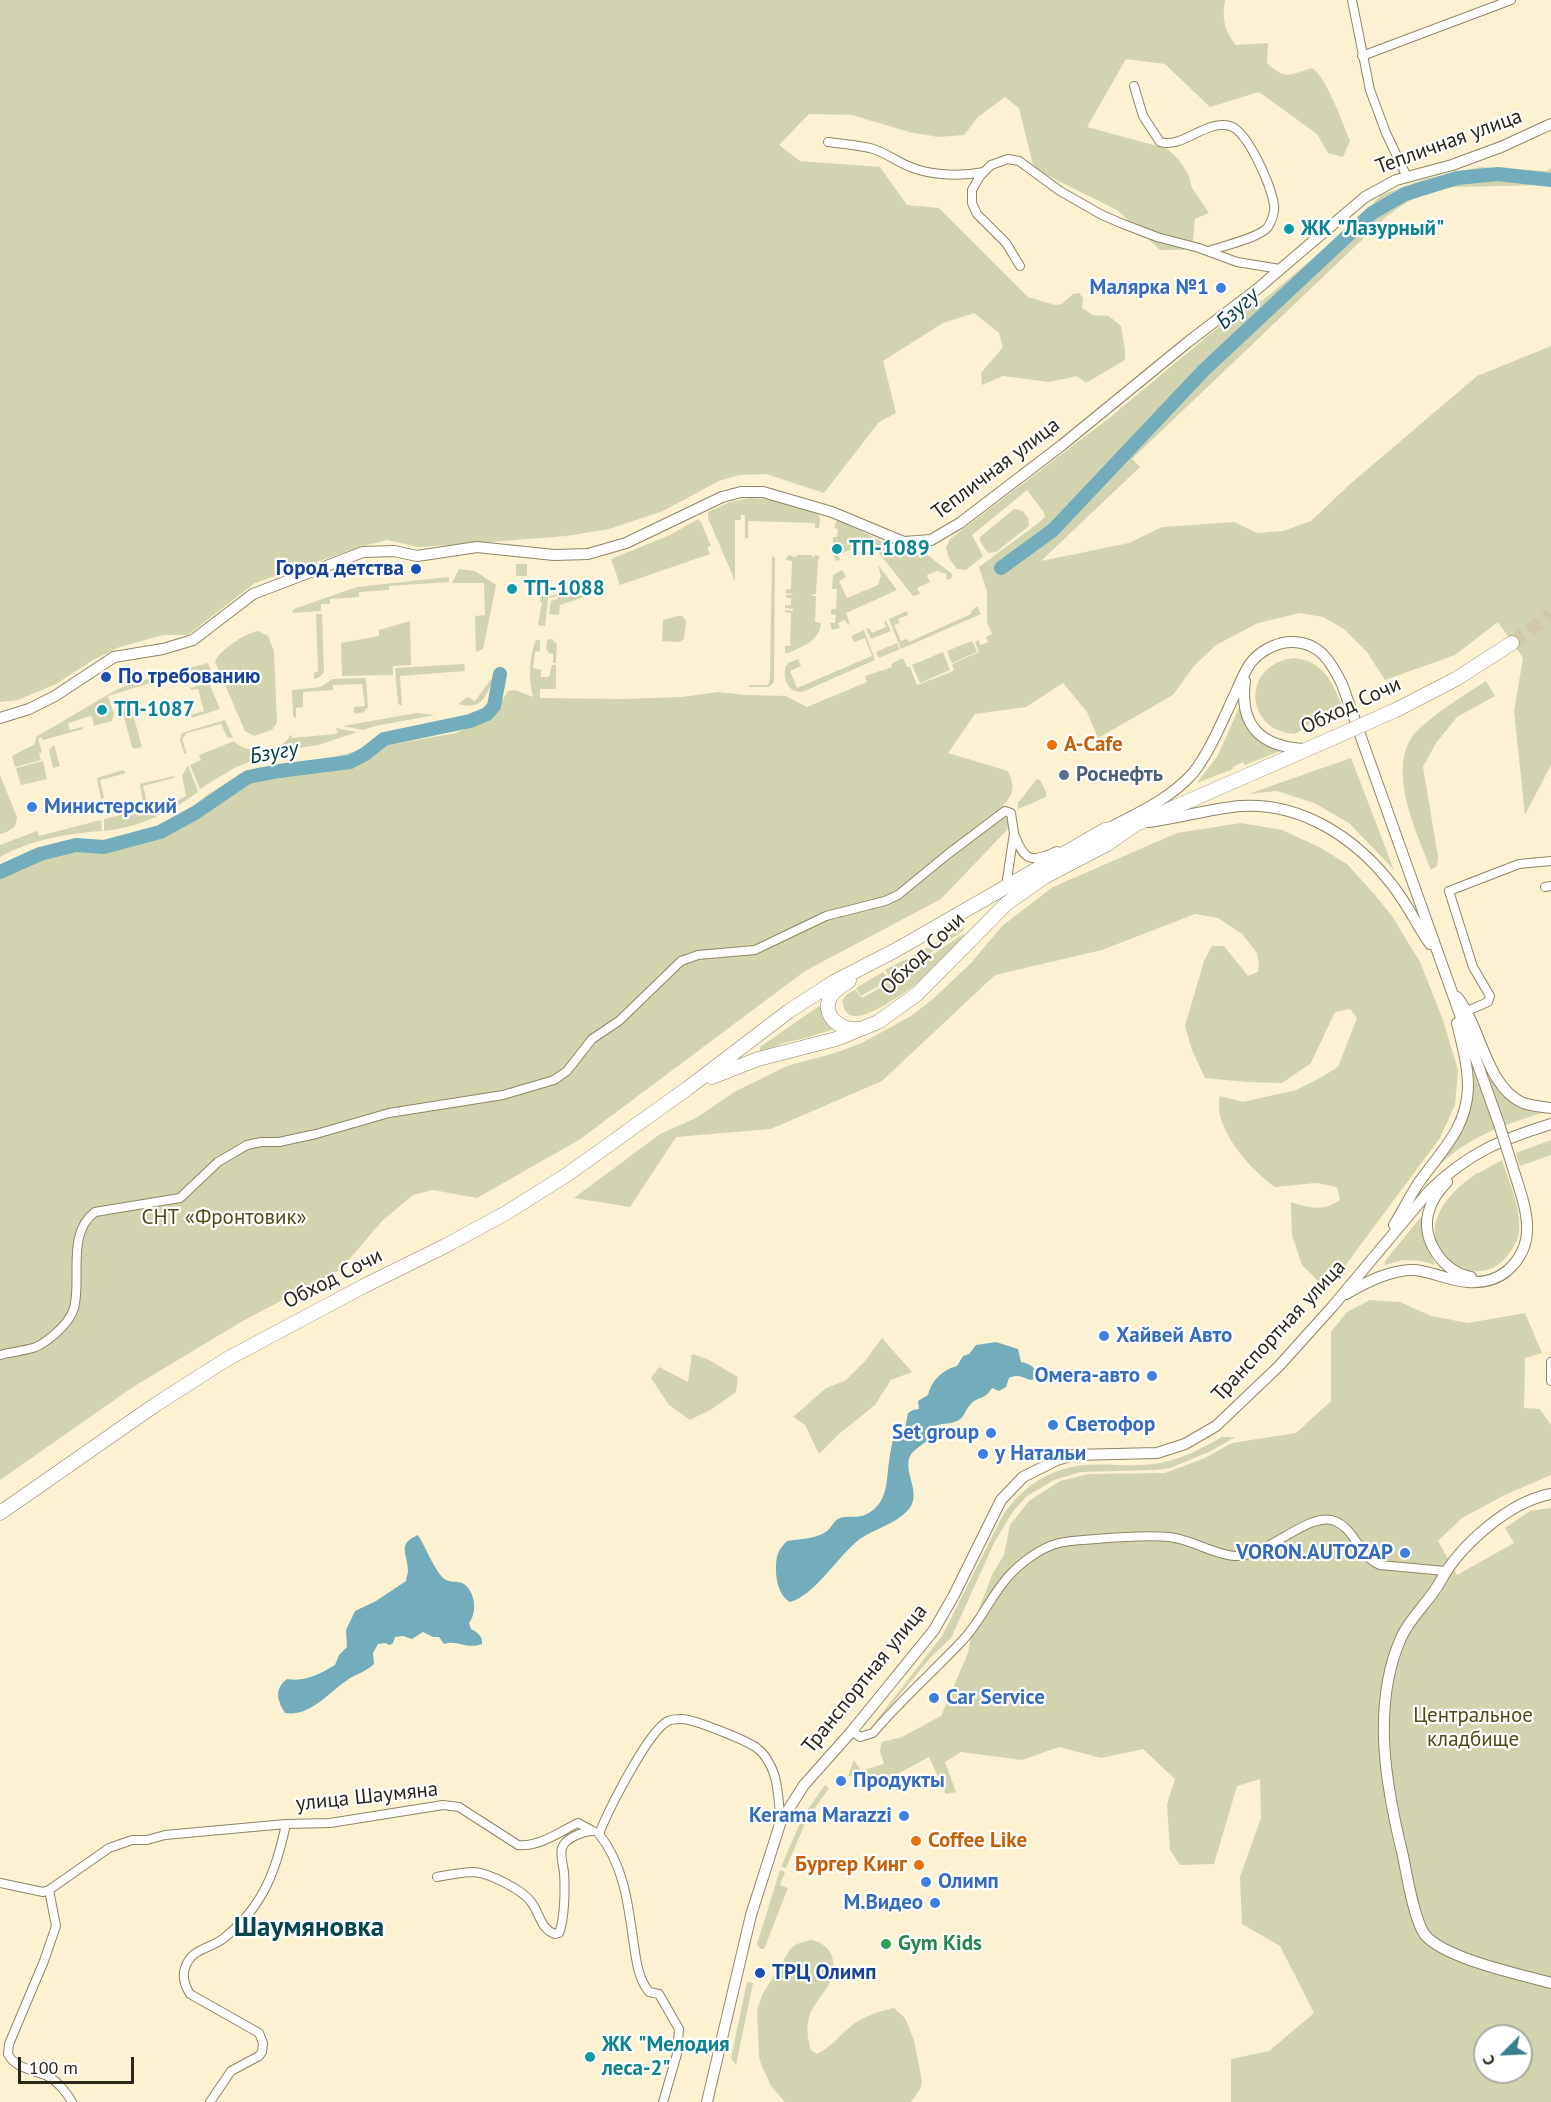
<!DOCTYPE html>
<html>
<head>
<meta charset="utf-8">
<style>
  body { margin:0 }
  #map { position:relative; width:1551px; height:2102px; overflow:hidden; background:#fcf1d1; font-family:"PT Sans",sans-serif }
  canvas { display:block }
  .north { position:absolute; left:1473px; top:2024px; width:60px; height:60px; box-sizing:border-box; background:#fff; border:2px solid #aaa9a4; border-radius:50%; rotate:246deg; font-size:16px; font-weight:700; line-height:24px; text-align:center; color:#2b271b }
  .north::after { content:''; display:block; margin:auto; width:21px; height:27px; background:#387f89; clip-path:polygon(50% 0,100% 100%,50% 72%,0 100%) }
  .scale { position:absolute; left:18px; top:2057px; width:116px; height:27px; box-sizing:border-box; border:3px solid #2b271b; border-top:0; padding-left:8px; font-size:18px; line-height:21px; white-space:nowrap; color:#2b271b; -webkit-text-stroke:4px #fff; paint-order:stroke }
</style>
</head>
<body>
<div id="map">
<canvas width="1551" height="2102"></canvas>
<div class="north">С</div>
<div class="scale">100 m</div>
</div>
<script>
const c = document.querySelector('canvas').getContext('2d');
c.lineJoin = 'round';
function fillPath(path, color) { c.fillStyle = color; c.fill(path, 'evenodd'); }
function stroke(path, color, width, dash) { c.strokeStyle = color; c.lineWidth = width; c.lineCap = dash ? 'butt' : 'round'; c.setLineDash(dash || []); c.stroke(path); }
function drawText(font, color, halo, rows, align = 'center') {
  c.font = font + ' "PT Sans",sans-serif'; c.lineWidth = 4.5; c.setLineDash([]); c.textBaseline = 'middle'; c.strokeStyle = halo; c.fillStyle = color; for (const [text, x, y, turn = 0] of rows) {
    c.save(); c.translate(x, y); c.rotate((+turn || 0) * Math.PI / 180); c.textAlign = isNaN(turn) ? turn : align; if (halo) c.strokeText(text, 0, 0); c.fillText(text, 0, 0); c.restore();
  }
}
fillPath(new Path2D(`
  M0 0H1225C1222 19 1224 30 1236 45L1268 43 1267 63C1285 80 1289 75 1312 68 1326 76 1343 124 1350 141L1343 157 1328 153 1317 134 1259 92 1210 107 1165 64 1126 59 1087 127 1168 149 1179 160 1188 174 1192 188 1209 213 1195 219 1193 241 1184 250H1160L1117 210 1034 169 1019 108 1005 97 978 117 964 135 938 137 909 132 852 115 809 114 779 145 800 161 880 167 907 205 939 208 1028 297 1055 305 1062 304 1073 294 1079 293 1083 298 1082 308 1093 315 1109 316 1121 326 1125 350V360L1086 383 1077 376 1049 382 1003 376 982 385 981 373 1003 347 999 333 974 313 943 323 883 361 896 413 879 422 824 493 766 474 739 475 719 481 663 511 609 529 566 536 465 544 418 547 387 540 363 546 255 583 188 635H163L120 647 93 660 56 684 18 700 0 702Z
  M1480 167 1547 171 1551 168V185L1453 187 1432 190 1406 203 1387 216 1132 459 1140 467 1041 561 1129 543 1162 527 1234 522 1257 533 1283 531 1311 521 1349 485 1477 376 1551 346V765L1525 815 1514 711 1523 658 1498 622 1455 655 1385 680 1367 652 1344 629 1323 617 1300 613 1258 623 1216 645 1194 666 1173 695 1098 738 1087 712 1063 683 1026 707 975 714 948 753 1008 771C1015 785 1014 795 1003 805L1010 819 1007 830 941 899 805 971 579 1140 477 1198 433 1190 413 1195 382 1221 341 1269 241 1322 133 1387 0 1480V866L30 852 68 841H107L151 829 173 819 192 807 207 795 240 774 260 767H275L322 760 361 750 456 733 493 716 508 691 515 690 533 697C528 679 529 657 536 640H540V651L535 652 533 668 541 670V677H549L552 665H556V689H540V698L623 699 682 697 718 692 746 695 786 696 807 707 867 682 865 676 892 667 891 664 903 658 907 667H910L917 685 951 672 954 670 952 664 979 652 975 642 978 640 981 645 988 642 986 637 992 634 987 622V592L979 567 1037 524 1045 517 1043 511 1027 490 972 535 983 556 966 570 957 569 949 558 946 548 950 539 1108 419 1210 334 1258 299 1262 301 1318 254 1344 240 1369 213 1374 202 1381 195 1425 179Z
  M750 498 774 500 817 513 820 518 819 528H815V523L748 521V538H745V515H741V520H735V581L708 518V512L730 502Z
  M1014 509 1023 511 1028 518 1029 526 996 552 988 553 980 541V537Z
  M698 519 701 522 711 546 707 547 710 554 620 585 611 559 670 535Z
  M839 520 903 552 904 550 925 553 952 574V578L947 580 946 574 937 571 927 575 930 582 917 588 920 594 913 596 868 539 850 547V550L838 555 840 560 836 561 833 554H839L840 546 837 543 833 544V537H837L838 529 834 528 836 522Z
  M772 555 775 559 774 682 769 687H749V685H768L770 679Z
  M788 555 796 557 797 555H811L813 557 816 555 820 557 818 561 816 594H813L812 596H816L815 622 821 623C819 642 803 646 788 653H785V646L793 645 790 644 791 613 785 612V610L793 611V609L785 608V606L791 605V598H786V595L794 594 786 593V590L791 589 792 561 786 560Z
  M516 564H527V576H516Z
  M878 565 897 590 846 613 850 624 848 625 845 620 838 623 840 628 832 630 830 623H835L836 615 831 614V609H836L837 589H832L833 575 842 570 846 577 839 581 847 598 878 585 881 576Z
  M459 569 475 571 496 585 483 649 476 652 475 616 485 615 484 583H452Z
  M449 577V582L389 586V590L359 592V597L330 599V604H321V611L292 613 294 609 357 587Z
  M597 585 600 592 560 605 559 615 549 614 551 601 558 599 557 596 548 598 545 626 538 625 542 602H540L541 595 548 593 550 596Z
  M977 606 981 614 901 649 889 619 907 611 908 615 898 619 900 623 894 625 901 641 907 639 909 642 971 614V611Z
  M316 614H322L324 672 320 677 314 679V673L318 671Z
  M678 616H682L686 621 684 639 679 642 662 641 663 620Z
  M410 621 411 665 393 666V675L342 676 341 643 379 636V630Z
  M884 621H886L891 631 871 639 866 629 869 628 872 633 886 627Z
  M864 630 875 660 802 692C787 692 784 680 785 668L788 663 798 659 801 666 790 671 797 688 872 656 865 638 854 642 851 636Z
  M258 631 268 636 274 651 277 723 272 730 254 736 245 731 215 662C218 651 247 632 258 631Z
  M552 639 557 644 556 663H553V654L549 653 546 648 547 640Z
  M972 641 977 652 952 663 947 651Z
  M897 643 900 649 879 658 876 652Z
  M943 652 950 670 920 683 912 665Z
  M1294 658C1323 660 1334 684 1343 709L1325 714 1295 734C1244 731 1241 664 1294 658Z
  M208 663 212 674 172 684 171 682 197 676 195 670 165 678 166 685 162 686 160 680 108 696 114 714 112 721 93 726 94 723 91 716 68 723 70 730 83 727V729L43 740 41 737 38 739 42 752 39 753 41 760 15 767 12 756 35 744 36 737 114 691 130 684Z
  M464 664 465 671 400 676 402 706 398 704 395 668Z
  M366 678 368 707 364 712 354 714V707L365 706 362 684 333 685V690L303 692V707L296 708V718L293 716 292 690 321 687 332 679Z
  M491 679 493 680C484 700 481 710 458 704L468 697 475 701Z
  M1486 681 1495 696 1457 717 1436 743 1423 767 1438 857 1437 866 1431 870C1417 833 1383 764 1418 730 1438 711 1463 696 1486 681Z
  M209 683 220 709 192 718 191 715 204 711 198 689 191 690 190 688Z
  M130 705 137 717 134 718 142 747 135 749 132 747 123 714 124 709Z
  M1239 708 1280 751 1245 765 1243 762 1233 767V769L1197 783 1218 755Z
  M416 713 435 715 375 726 363 730 343 726Z
  M225 720 233 738 227 737 221 724 187 733 182 739 187 754 184 753 180 740 182 733Z
  M336 728 357 732 318 745 274 752 234 768 200 789 190 765 201 760 199 755 234 741C247 756 284 752 291 734L292 738 335 734 338 733Z
  M54 745 60 766 53 768 49 750Z
  M1351 758 1394 870 1349 823 1314 803 1277 791 1248 794Z
  M43 761 47 779 21 785 16 768Z
  M188 765 198 792C169 813 140 827 104 831V819L144 809 140 784 174 776V778L143 786 147 802 154 801 157 812 186 796 182 776Z
  M123 770 126 773 100 780 104 798 101 799 97 778Z
  M0 775 17 817C17 828 10 831 0 834Z
  M1037 779 1040 780 1046 792V797L1018 809V803Z
  M101 820 102 831C65 834 33 839 0 857V845L37 831 39 836Z
  M1241 823 1282 830 1319 847 1347 864 1375 895 1392 916 1420 962 1443 1020 1458 1070 1455 1105 1440 1138 1327 1290 1302 1265 1292 1235 1291 1202C1310 1208 1323 1212 1340 1200L1337 1187 1316 1183 1275 1187C1251 1170 1212 1128 1220 1096L1243 1102 1296 1090 1320 1078 1338 1067 1357 1018 1350 1009 1335 1012 1311 1063 1282 1083 1246 1082 1205 1078 1192 1050 1185 1026 1204 961 1212 946H1224L1248 976 1258 972 1259 963 1257 953 1242 934 1218 918 1195 914 1102 950 995 975 882 1081 771 1129 676 1137 630 1207 574 1198 660 1134 696 1118 736 1091 787 1066 835 1053 862 1043 911 1016 933 999 971 963 1002 926 1053 887 1177 833Z
  M965 927 963 931 924 957 914 958V955Z
  M963 934 965 937C957 946 949 956 940 964 925 979 877 1015 857 1016 851 1016 848 1014 845 1011L842 1001 846 995 855 990 862 998 885 985 889 979C899 978 909 973 914 963L925 960Z
  M912 959 910 966 896 972 895 975 889 976 885 970 904 960Z
  M883 972 887 977 882 984 861 996 856 988Z
  M819 1006 835 1029C818 1034 804 1039 787 1042 778 1044 769 1051 760 1051V1047Z
  M1473 1067 1478 1084 1496 1077 1533 1111 1542 1113C1502 1125 1461 1140 1433 1172 1435 1166 1443 1158 1448 1151 1469 1121 1475 1103 1473 1067Z
  M1551 1140V1155L1520 1166 1516 1153Z
  M1502 1160C1509 1182 1521 1207 1519 1231 1518 1240 1514 1247 1508 1255 1474 1302 1381 1238 1477 1173H1479Z
  M1425 1212 1424 1236 1435 1265 1421 1261 1403 1260 1385 1265V1261Z
  M1370 1300 1400 1302 1431 1316 1468 1323 1525 1313 1542 1353 1525 1358 1524 1408 1540 1409 1551 1425V1475L1505 1495 1462 1518 1438 1541 1457 1575 1514 1543 1505 1528 1530 1511 1551 1508V2102H1231V2059L1269 2051 1314 2013 1280 1946 1242 1924 1240 1877 1261 1818 1260 1779 1237 1786 1214 1864 1180 1865 1170 1850 1167 1804 1175 1779 1143 1749 1101 1758 1059 1747 1022 1760 961 1752 945 1762 956 1792 946 1794 929 1757 890 1778 848 1776 854 1760 861 1771 884 1764 880 1751 882 1742 902 1737 941 1716 968 1653 972 1631 980 1606 993 1573 1004 1555 1010 1525 1029 1501 1060 1481 1089 1474 1165 1473 1205 1458 1232 1443 1296 1433 1331 1401V1332L1347 1312ZM1485 2036H1521V2072H1485Z
  M882 1338 912 1372 891 1380 875 1405 839 1434 819 1454 805 1425 793 1417 826 1388 845 1381 865 1361Z
  M692 1354 707 1359 738 1377 736 1392 712 1409 690 1420 669 1405 651 1378 659 1367 688 1382Z
  M1222 1437H1235L1211 1451 1170 1468 1155 1470 1081 1472 1054 1480 1027 1496 1014 1510 995 1541 951 1638 931 1657 873 1727 872 1726 942 1636 1002 1517C1020 1488 1050 1468 1085 1465 1108 1463 1131 1467 1154 1464 1178 1461 1201 1449 1222 1437Z
  M825 1785 829 1788 807 1819 786 1868 781 1867 803 1816Z
  M780 1870 785 1872 780 1885 788 1888 764 1949H760L757 1944Z
  M811 1940C834 1944 838 1965 829 1984 823 1995 812 2006 809 2017 806 2029 808 2040 811 2050L817 2054C830 2048 839 2036 850 2027 863 2016 878 2012 894 2008L905 2018 914 2040 922 2082 920 2089 911 2102H785L771 2086 761 2064 759 2057 757 2010 762 1995 791 1948 797 1944Z
  M747 1982 753 1983 736 2065 731 2058Z`), '#d2d4b0');
fillPath(new Path2D(`
  M996 1342 1018 1349 1021 1362C1030 1364 1039 1368 1035 1379L1030 1380C1022 1377 1018 1374 1009 1378L1006 1387 999 1391 992 1388C984 1401 977 1396 970 1405 965 1410 965 1416 959 1420 945 1428 927 1418 927 1441 922 1445 913 1450 910 1456 903 1472 920 1490 911 1506 899 1525 869 1529 854 1544 836 1560 813 1596 790 1602 777 1595 774 1572 777 1557 778 1551 783 1545 787 1541 800 1539 816 1539 827 1531 832 1527 833 1521 840 1518 849 1515 858 1519 867 1514 888 1503 886 1482 889 1462 890 1453 892 1444 894 1435L905 1428 908 1413 913 1410 919 1409 918 1401 928 1395C931 1381 942 1370 957 1366L963 1356 969 1354 976 1345Z
  M418 1535C426 1548 432 1565 442 1577 449 1584 457 1580 464 1584 476 1593 477 1613 469 1623L471 1629C477 1632 483 1636 482 1644 466 1650 458 1639 444 1644L439 1637H433L423 1632 412 1639 403 1636 395 1637 393 1643 390 1645 385 1643 378 1644 373 1653 374 1664C366 1672 355 1674 346 1681 327 1694 310 1717 285 1713 277 1700 274 1689 287 1679 305 1682 320 1674 335 1665L339 1655 347 1647 346 1630 355 1611 376 1601 406 1581C406 1578 408 1574 408 1571 408 1554 396 1544 418 1535Z`), '#73adbb');
stroke(new Path2D(`
  M1001 568 1053 530 1204 370 1372 213 1405 194 1457 178 1498 174 1551 180
  M0 872 40 854 76 845 104 847 160 832 195 813 248 777 279 771 350 762 365 754 384 739 470 721 487 714 494 706 500 674`), '#73adbb', 14);
stroke(new Path2D(`
  M1512 643 1551 614`), '#d2c9ad', 14, [14, 7]);
const minor = new Path2D(`
  M1352 0 1370 90 1386 133 1407 177
  M1362 56 1511 0
  M1134 86 1143 116 1160 142C1183 149 1206 119 1230 126 1248 131 1271 186 1274 205 1275 211 1272 221 1268 227 1259 238 1223 246 1208 251
  M828 142C842 144 856 145 870 148 886 152 898 163 913 168 934 176 963 176 984 172
  M1020 266 1006 243 977 214 972 203V190L980 176 991 165 1008 159 1019 161 1060 191 1102 215 1123 224 1157 237 1199 248 1237 262 1280 269
  M1015 836C1025 863 1033 862 1057 851
  M1545 887 1551 886
  M1467 1011 1488 1002 1490 996 1473 967 1449 891 1519 864 1551 861
  M0 1355C12 1352 24 1351 36 1347 43 1344 49 1339 55 1334 63 1327 71 1319 74 1308 82 1280 66 1233 95 1212L180 1198 218 1162 247 1145 261 1142H279L316 1134 389 1113 503 1095 554 1080 567 1071 592 1039 619 1021 681 961 698 955 755 950 826 916 885 901 898 895 948 854 1005 811 1011 813 1014 833 1006 886
  M1551 1362V1381
  M852 1731 860 1737 873 1733C901 1700 933 1672 962 1641 980 1622 990 1598 1007 1578 1020 1563 1040 1548 1059 1543 1071 1540 1084 1540 1096 1539 1120 1537 1145 1535 1169 1537 1191 1539 1212 1554 1234 1556 1267 1558 1309 1510 1335 1521 1356 1530 1359 1557 1380 1565L1445 1571
  M599 1834C608 1811 648 1731 668 1721 672 1719 678 1719 682 1719 693 1719 749 1741 758 1749 763 1753 766 1757 769 1763 779 1779 778 1803 781 1821
  M599 1834C623 1864 628 1902 633 1939 636 1957 637 1977 649 1992L659 1994 679 2029 677 2054 663 2102
  M437 1877C449 1875 462 1872 474 1872 489 1873 523 1890 531 1902 540 1913 540 1929 555 1934L559 1933C565 1919 565 1887 564 1872 563 1865 560 1855 562 1848 565 1838 584 1831 593 1831
  M0 1883 43 1892 49 1890 109 1848 132 1840H147L165 1835 286 1824 330 1823 443 1805 459 1807 518 1845C540 1847 559 1832 578 1823L591 1830
  M49 1890 56 1926 44 1961 9 2044 8 2054C15 2069 36 2070 49 2077 58 2082 67 2093 72 2102
  M210 2102 231 2071 259 2056 262 2052 263 2043 259 2033 190 1994C185 1986 182 1977 185 1968 191 1948 211 1949 224 1938 263 1907 276 1871 286 1824`);
const tertiary = new Path2D(`
  M0 718 29 709 55 696 114 657 163 649 193 640 253 594 363 552 394 551 417 556 477 547 554 555 588 554 626 543 722 497 741 492H763L832 512 904 542 931 540 960 523 1062 445 1188 342 1256 290 1365 197 1396 180 1452 165 1501 147 1551 124
  M1551 1494C1509 1502 1460 1545 1440 1582 1429 1602 1410 1617 1401 1638 1371 1706 1386 1787 1403 1856 1407 1876 1414 1920 1425 1935 1446 1959 1519 1974 1551 1983`);
const secondary = new Path2D(`
  M1245 681C1239 726 1261 747 1305 749
  M1149 822C1179 818 1209 809 1240 806 1302 802 1356 838 1393 886 1407 904 1417 925 1430 944
  M1113 826C1141 812 1172 797 1193 773 1210 752 1224 717 1236 692 1241 681 1245 669 1253 660 1263 649 1280 641 1294 642 1320 643 1331 662 1342 684L1499 1124
  M1457 997C1481 1026 1486 1087 1523 1103 1532 1106 1542 1107 1551 1108
  M1447 1182C1438 1191 1431 1201 1428 1214 1422 1242 1444 1272 1471 1277
  M1394 1225C1403 1211 1410 1195 1420 1181 1442 1150 1467 1128 1468 1087 1468 1065 1462 1044 1457 1023
  M1346 1294C1366 1282 1391 1269 1415 1270 1433 1272 1450 1281 1468 1282 1482 1283 1496 1280 1507 1271 1542 1241 1523 1202 1512 1165
  M707 2102 751 1915 781 1821 804 1785 852 1731 934 1630 954 1595 1001 1500 1023 1477 1057 1460 1073 1455 1157 1453 1185 1444 1216 1426 1279 1366 1333 1306 1430 1190C1470 1152 1500 1140 1551 1124`);
const trunk = new Path2D(`
  M1398 709 1456 679 1512 643
  M849 981C843 985 836 989 831 996 820 1014 840 1031 857 1029
  M712 1077 758 1059 836 1039 878 1022 917 994 1006 904 1044 877 1109 843 1133 826
  M0 1513 155 1405 227 1359 364 1286 445 1246 506 1213 568 1174 688 1088 789 1011 834 982 896 950 1105 830 1134 825 1333 738`);
stroke(minor, '#8f8567', 10);
stroke(tertiary, '#8f8567', 12);
stroke(secondary, '#8f8567', 12);
stroke(trunk, '#8f8567', 15);
stroke(minor, '#fff', 8);
stroke(tertiary, '#fff', 10);
stroke(secondary, '#fff', 10);
stroke(trunk, '#fff', 14);
const secondaryBridge = new Path2D(`
  M1499 1124 1512 1165`);
const trunkBridge = new Path2D(`
  M1333 738 1398 709`);
stroke(secondaryBridge, '#8f8567', 12, []);
stroke(trunkBridge, '#8f8567', 15, []);
stroke(secondaryBridge, '#fff', 10);
stroke(trunkBridge, '#fff', 14);
for (const [x, y, r, color] of [
  [1289,229,6,"#0f9aa8"],
  [1221,288,6,"#3f7fe0"],
  [837,549,6,"#0f9aa8"],
  [416,569,6,"#1a4fb4"],
  [512,589,6,"#0f9aa8"],
  [106,677,6,"#1a4fb4"],
  [102,710,6,"#0f9aa8"],
  [1052,745,6,"#e8710a"],
  [1064,775,6,"#5c6f8a"],
  [32,807,6,"#3f7fe0"],
  [1104,1336,6,"#3f7fe0"],
  [1152,1376,6,"#3f7fe0"],
  [1053,1425,6,"#3f7fe0"],
  [991,1433,6,"#3f7fe0"],
  [983,1454,6,"#3f7fe0"],
  [1405,1553,6,"#3f7fe0"],
  [934,1698,6,"#3f7fe0"],
  [841,1781,6,"#3f7fe0"],
  [904,1816,6,"#3f7fe0"],
  [916,1841,6,"#e8710a"],
  [919,1865,6,"#e8710a"],
  [926,1882,6,"#3f7fe0"],
  [935,1903,6,"#3f7fe0"],
  [886,1944,6,"#2e9e5b"],
  [760,1973,6,"#1a4fb4"],
  [590,2057,6,"#0f9aa8"]
]) { const dot = new Path2D(); dot.arc(x, y, r, 0, 2 * Math.PI); c.fillStyle = color; c.fill(dot); stroke(dot, '#fff', 2); }
drawText('21px', '#2b271b', '#fff', [
  ["Тепличная улица",1449,142,-20],
  ["Тепличная улица",996,469,-37],
  ["Обход Сочи",1351,706,-25],
  ["Обход Сочи",923,954,-44],
  ["Обход Сочи",333,1279,-27],
  ["Транспортная улица",1279,1331,-47],
  ["Транспортная улица",865,1679,-51],
  ["улица Шаумяна",367,1797,-6]
]);
drawText('bold 21px', '#0d838f', '#fff', [
  ["ЖК \"Лазурный\"",1301,229],
  ["ТП-1089",849,549],
  ["ТП-1088",524,589],
  ["ТП-1087",114,710],
  ["ЖК \"Мелодия",602,2045],
  ["леса-2\"",602,2069]
], 'left');
drawText('bold 21px', '#366cbe', '#fff', [
  ["Малярка №1",1209,288,"right"],
  ["Министерский",44,807],
  ["Хайвей Авто",1116,1336],
  ["Омега-авто",1140,1376,"right"],
  ["Светофор",1065,1425],
  ["Set group",979,1433,"right"],
  ["у Натальи",995,1454],
  ["VORON.AUTOZAP",1393,1553,"right"],
  ["Car Service",946,1698],
  ["Продукты",853,1781],
  ["Kerama Marazzi",892,1816,"right"],
  ["Олимп",938,1882],
  ["М.Видео",923,1903,"right"]
], 'left');
drawText('bold 21px', '#164399', '#fff', [
  ["Город детства",404,569,"right"],
  ["По требованию",118,677],
  ["ТРЦ Олимп",772,1973]
], 'left');
drawText('bold 21px', '#c56008', '#fff', [
  ["A-Cafe",1064,745],
  ["Coffee Like",928,1841],
  ["Бургер Кинг",907,1865,"right"]
], 'left');
drawText('bold 21px', '#4e5e75', '#fff', [
  ["Роснефть",1076,775]
], 'left');
drawText('21px', '#4c4d16', '#fff', [
  ["СНТ «Фронтовик»",224,1218],
  ["Центральное",1473,1716],
  ["кладбище",1473,1740]
]);
drawText('bold 21px', '#27864d', '#fff', [
  ["Gym Kids",898,1944]
], 'left');
drawText('italic 22px', '#043d47', '#fff', [
  ["Бзугу",1238,309,-43],
  ["Бзугу",274,753,-10]
]);
drawText('bold 27px', '#06474f', '#fff', [
  ["Шаумяновка",309,1928]
]);
</script>
</body>
</html>
